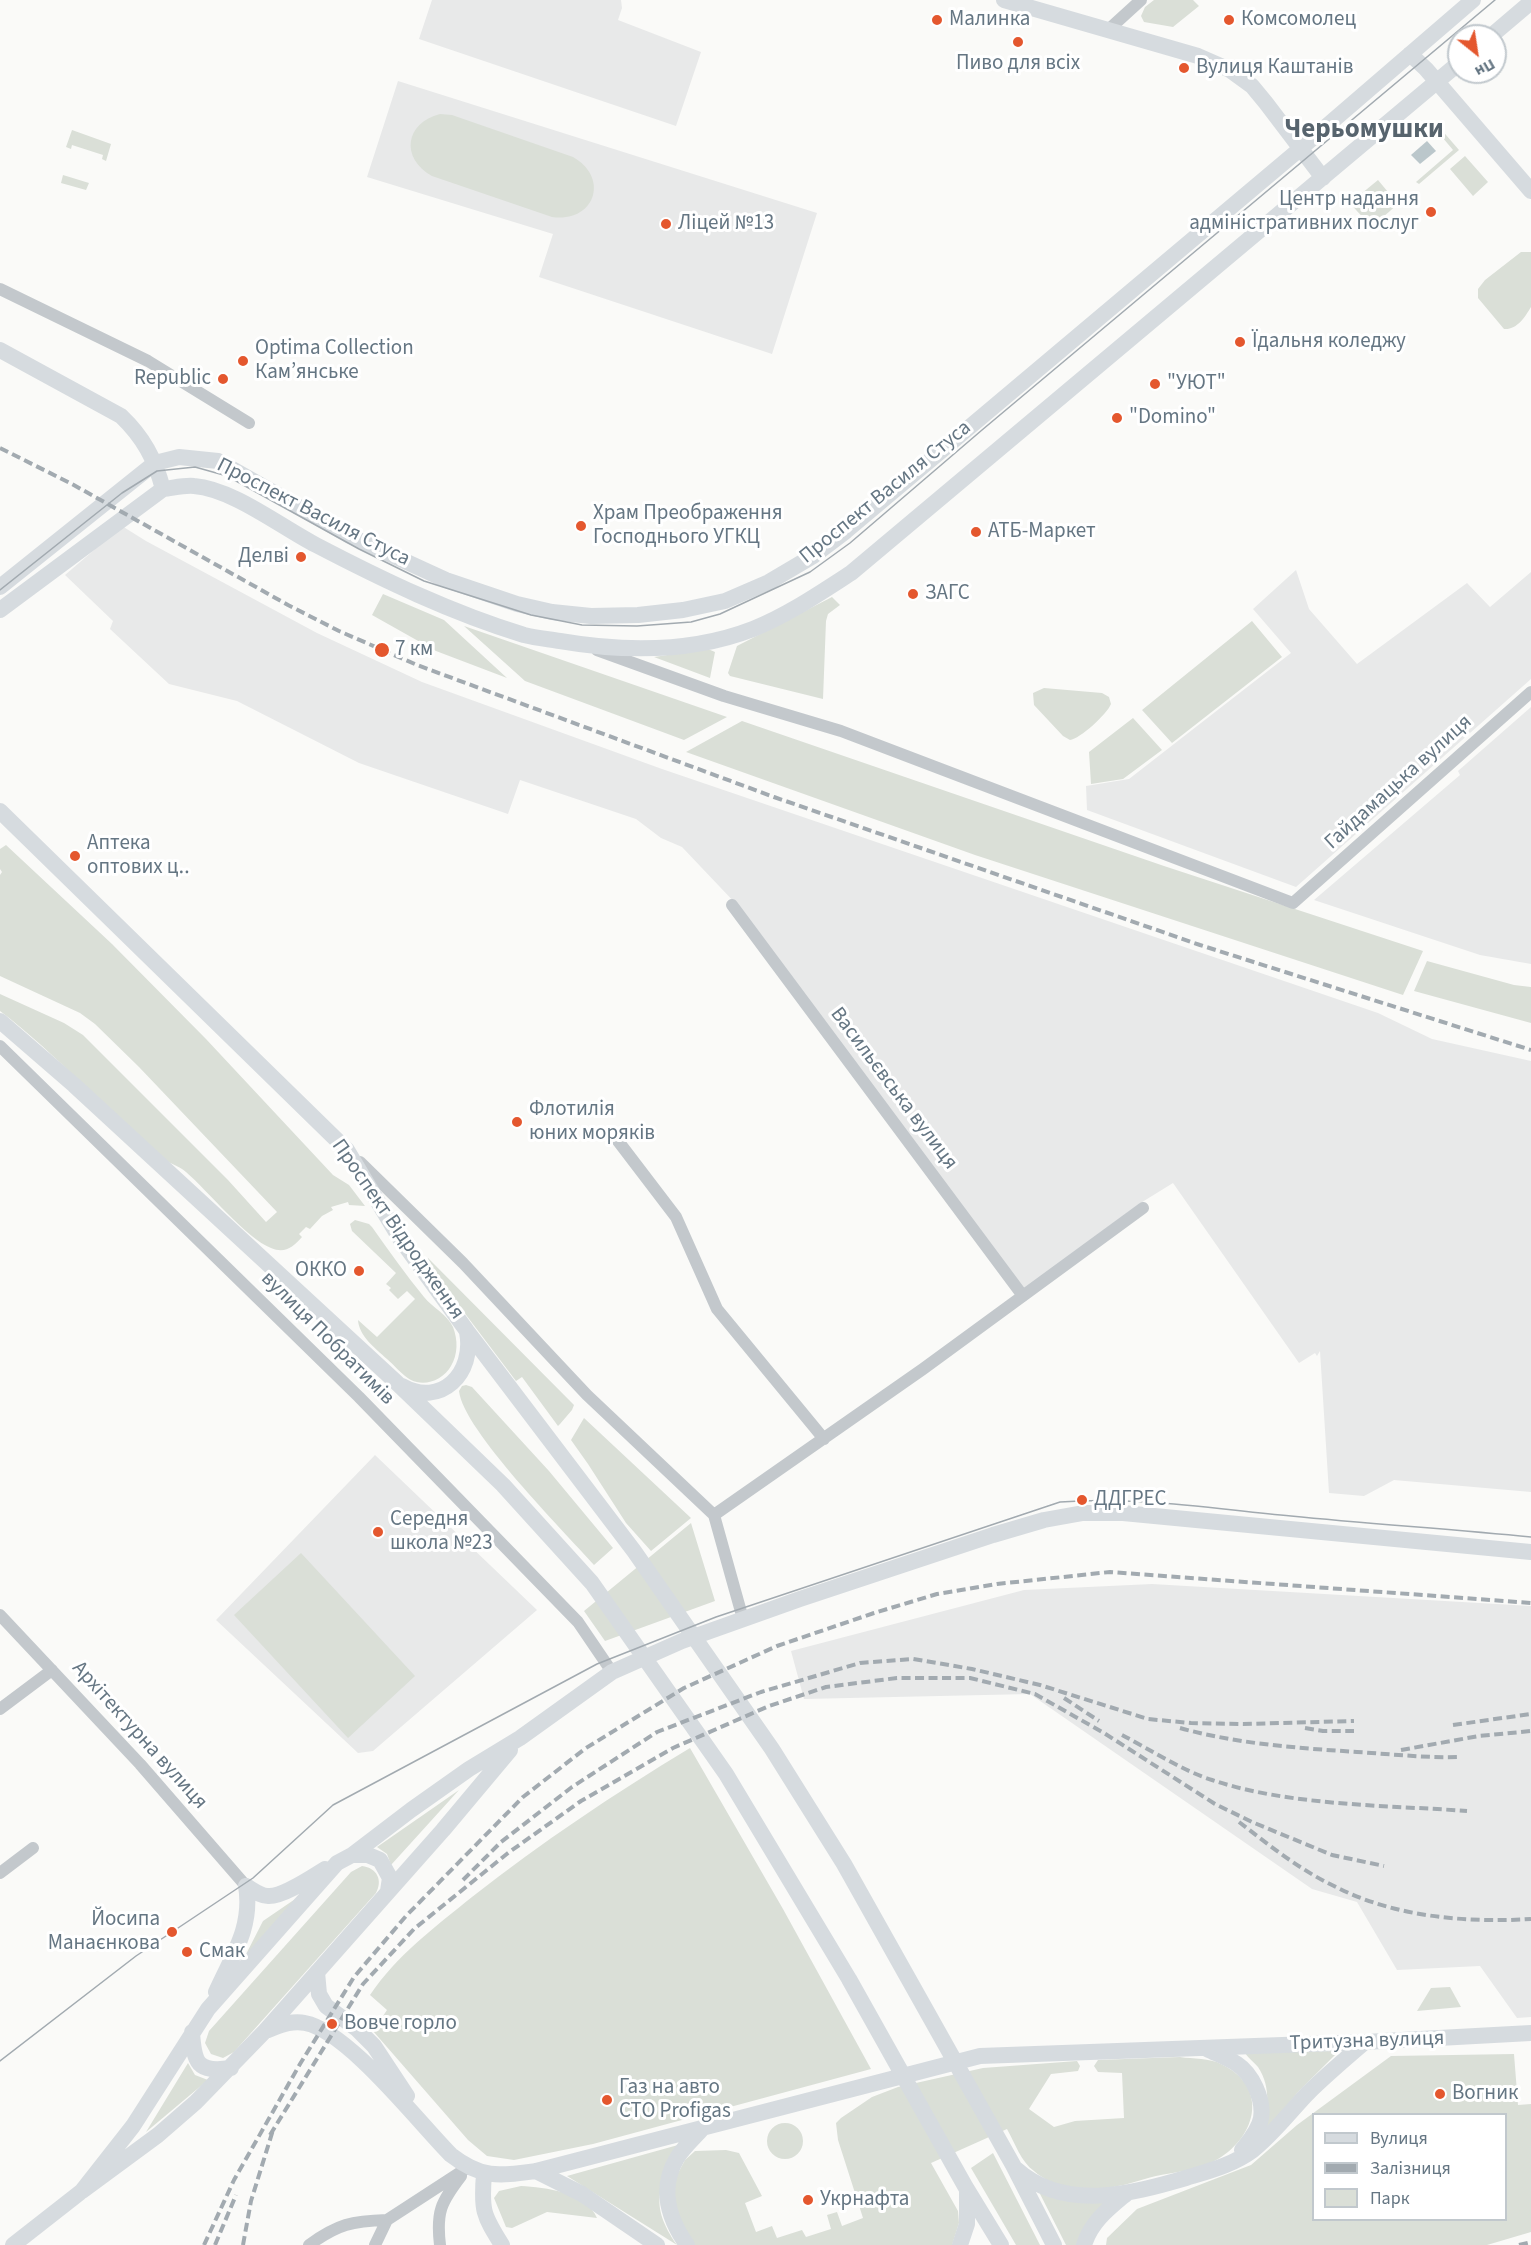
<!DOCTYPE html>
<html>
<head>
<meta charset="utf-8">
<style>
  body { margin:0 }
  #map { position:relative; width:1531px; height:2245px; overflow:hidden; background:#fafaf8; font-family:"Source Sans 3",sans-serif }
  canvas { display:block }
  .legend { position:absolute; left:1312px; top:2113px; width:195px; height:108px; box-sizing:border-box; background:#fff; border:2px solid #c1c8cd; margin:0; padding:8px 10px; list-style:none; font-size:18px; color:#657683 }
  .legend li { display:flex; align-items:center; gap:12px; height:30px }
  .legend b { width:30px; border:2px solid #c1c8cd }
  .north { position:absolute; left:1447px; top:24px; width:60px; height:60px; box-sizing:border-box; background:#fff; border:2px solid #c1c8cd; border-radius:50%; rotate:150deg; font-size:16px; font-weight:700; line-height:24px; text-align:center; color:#657683 }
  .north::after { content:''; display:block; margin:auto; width:21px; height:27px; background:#e4572e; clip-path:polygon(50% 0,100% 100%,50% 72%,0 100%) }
</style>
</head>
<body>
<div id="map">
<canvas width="1531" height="2245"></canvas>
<ul class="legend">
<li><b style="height:8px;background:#d6dbdf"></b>Вулиця</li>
<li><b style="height:8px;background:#a2aab0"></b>Залізниця</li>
<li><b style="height:16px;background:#dadfd7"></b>Парк</li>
</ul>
<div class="north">Пн</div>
</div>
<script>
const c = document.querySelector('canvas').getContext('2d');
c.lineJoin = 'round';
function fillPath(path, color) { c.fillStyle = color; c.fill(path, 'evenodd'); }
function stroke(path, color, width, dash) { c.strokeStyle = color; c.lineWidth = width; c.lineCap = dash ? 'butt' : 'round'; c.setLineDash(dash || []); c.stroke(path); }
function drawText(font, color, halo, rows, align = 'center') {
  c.font = font + ' "Source Sans 3",sans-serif'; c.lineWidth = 6; c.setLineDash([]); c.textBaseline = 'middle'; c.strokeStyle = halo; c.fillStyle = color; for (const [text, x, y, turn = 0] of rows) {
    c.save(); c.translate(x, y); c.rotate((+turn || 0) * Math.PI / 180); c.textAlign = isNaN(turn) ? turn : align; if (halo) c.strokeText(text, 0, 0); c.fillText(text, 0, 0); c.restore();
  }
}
fillPath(new Path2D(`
  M432 0H621L622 8 618 20 701 52 676 126 419 39Z
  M398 81 817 213 772 354 539 277 553 234 367 177Z
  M122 526 146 541 317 633 422 682 662 769 1378 1013 1432 1039 1531 1061V1492L1394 1480 1364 1496 1329 1493 1320 1351 1317 1356 1315 1353 1299 1363 1173 1183 1139 1204 1022 1290 738 906 682 847 661 838 636 819 520 780 508 814 359 763 237 701 169 684 110 629 113 621 65 575Z
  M1296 570 1309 609 1357 664 1467 583 1490 607 1531 572V679L1296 887 1087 810 1086 786 1129 779 1291 653 1253 609Z
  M1531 707V964L1480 955 1314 900 1460 775 1458 771Z
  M375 1455 537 1610 373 1751 358 1753 216 1620Z
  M1152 1584 1531 1606V2017L1517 2018 1480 1966 1397 1970 1357 1902 1312 1889 1030 1694 804 1699 791 1651 1024 1590Z`), '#e8e9e9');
fillPath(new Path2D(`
  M1154 0H1193L1199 6 1173 27 1144 22 1141 16 1145 7Z
  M440 114 452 115 573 157C610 178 595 223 552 217L432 176C400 158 405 123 440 114Z
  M1440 128 1459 150 1419 184 1416 182 1453 150 1437 131Z
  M72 130 111 144 106 161 102 159 103 155 72 145 71 149 66 147Z
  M1465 156 1488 182 1473 196 1450 169Z
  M63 175 89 183 86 190 61 183Z
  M1378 180 1398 204C1372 226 1374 231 1350 203Z
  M1521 252H1531V307C1525 317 1517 330 1504 329L1478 298V289L1485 280Z
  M383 594 444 620 507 678 436 651 372 615Z
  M832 597 840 605 828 614 826 621 823 699 730 676 728 673 737 646Z
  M1252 621 1282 657 1172 743 1142 710Z
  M464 626 727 717 684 740 525 681Z
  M708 649 715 652 710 678 654 657Z
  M1044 688 1102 693 1109 697 1111 704C1107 714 1080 739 1070 740L1063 736 1034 705 1033 693Z
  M1133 718 1162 750 1123 779 1091 784 1089 752Z
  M742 721 1164 866 1423 951 1403 995 975 855 686 752Z
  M6 845 112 944 206 1039 333 1175 349 1185 365 1206 349 1205 348 1202 331 1207 333 1210 322 1216 310 1229 306 1227 299 1234 302 1237C293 1247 285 1254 271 1248 247 1239 208 1191 186 1172 178 1165 167 1163 159 1156 104 1109 58 1055 0 1011V994L64 1023 83 1035 228 1180 266 1222 277 1212 139 1067 95 1024 80 1013 0 976V875L2 872 0 869V849Z
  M1427 961 1514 985 1531 987V1023L1414 991Z
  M355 1220 369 1224 372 1227C389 1251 406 1275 424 1297 433 1308 447 1314 453 1327 458 1340 458 1354 451 1366 443 1380 425 1387 411 1380 402 1375 394 1365 387 1359 375 1348 359 1336 358 1320L377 1337 415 1299 407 1291 398 1299 389 1290 391 1288 386 1284 396 1273 352 1231 350 1224Z
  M428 1258 574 1405 572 1410 560 1424 558 1426 522 1377 516 1381 426 1262Z
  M466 1385 472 1387 549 1471 613 1548 594 1565C564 1531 463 1430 459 1391L462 1386Z
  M584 1418 691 1518 651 1551 626 1523 588 1464 571 1440Z
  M691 1523 715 1601 605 1641 584 1611Z
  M301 1553 415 1676 348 1738 234 1615Z
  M690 1748 783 1909 871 2069 593 2144 514 2160 487 2156 468 2140 373 2031 387 2010 370 1995C397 1955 435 1927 472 1897 542 1842 614 1794 690 1748Z
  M459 1790 391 1865 387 1854 377 1847Z
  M362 1866C377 1868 383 1880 376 1893L234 2052 223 2058 211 2054 205 2043 209 2031 351 1872Z
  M301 1895 241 1964 263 1921Z
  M1450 1987 1461 2007 1417 2011 1431 1988Z
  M1336 2051V2054L1299 2091 1263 2133C1267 2110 1272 2088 1258 2067 1254 2062 1248 2058 1245 2053Z
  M1514 2054 1518 2105 1531 2104V2232L1487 2245H1106L1107 2238 1137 2209 1251 2165 1297 2125 1391 2056ZM1506 2114V2220H1314V2114Z
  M1180 2057C1193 2059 1210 2058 1221 2064 1268 2086 1258 2135 1218 2159 1201 2170 1175 2172 1156 2176 1140 2180 1124 2186 1107 2188 1096 2189 1078 2190 1066 2187 1055 2185 1043 2179 1034 2171 1021 2162 1015 2143 1007 2129L931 2163 958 2211 959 2223 952 2245H694L677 2219 674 2189 677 2175 685 2160 695 2151 726 2150 739 2153 762 2196 745 2203 756 2232 772 2226 777 2238 802 2230 806 2237 831 2229 827 2215 837 2212 842 2226 863 2218 838 2140 836 2123 841 2118 872 2097 898 2087 983 2068 1077 2061 1080 2066 1078 2071 1051 2074 1029 2109 1054 2127 1075 2121 1124 2118 1122 2073 1098 2072 1094 2066 1098 2060Z
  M188 2063 195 2075 208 2080 146 2132Z
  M767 2141a18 18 0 1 1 36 0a18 18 0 1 1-36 0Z
  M678 2145C660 2188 648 2203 677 2245L567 2176Z
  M993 2153 1040 2245H1016L971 2168Z
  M521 2186C545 2187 587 2193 597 2218L547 2212 512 2228 506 2227 494 2198 499 2191Z
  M1038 2190 1110 2200 1079 2245H1066Z`), '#dadfd7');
fillPath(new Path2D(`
  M1427 141 1436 151 1420 164 1411 155Z`), '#bbc7cb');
stroke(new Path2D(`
  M1107 31 1141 0
  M0 289 148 361 249 423
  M597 650 724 696 841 731 1293 903 1531 692
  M732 905 1023 1296
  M0 1046 359 1397 578 1622 612 1672
  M615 1137 676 1217 717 1309 824 1439
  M360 1162 463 1263 587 1395 714 1515 743 1619
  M714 1515 923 1369 1143 1208
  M0 1615 140 1764 246 1886
  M0 1709 52 1670
  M0 1873 33 1848
  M309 2245C338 2224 352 2221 387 2220
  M375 2245 387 2220 467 2168
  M440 2245C436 2212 441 2202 461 2176`), '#c3c8cc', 12);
stroke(new Path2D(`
  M1004 0 1198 56 1230 70 1252 86 1266 103 1323 178
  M1491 36 1531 2
  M1410 54 1426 69 1531 191
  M0 350 121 416C143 437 155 459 163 489
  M163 489C173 488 184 485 194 486 233 489 281 527 316 545 383 580 452 613 524 635 536 638 548 639 560 641 624 652 691 653 753 629 788 615 820 593 851 573L1459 63
  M0 587 155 463 179 457 218 461 350 536 446 580 517 604 552 612 591 616 638 615 683 610 725 601 769 582 813 556 846 531 1300 149 1473 0
  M0 610 163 489
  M0 811 347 1150 399 1237 467 1331 634 1551 772 1749 844 1864 1013 2165 1054 2245
  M0 1021 74 1085 396 1382 503 1485 592 1583 726 1774 849 1979 965 2186 1001 2245
  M402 1386C441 1408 475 1373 467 1332
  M352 1855H368L380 1860 390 1878 388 1891
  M246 1886C253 1890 260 1896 268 1896 283 1897 312 1877 325 1869
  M317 1972 319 1994 326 2006 357 2029 374 2046 407 2096
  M216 1992C232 1956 253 1927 246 1886
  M265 2031C279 2026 291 2020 305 2023 348 2031 419 2123 451 2155 482 2179 499 2176 536 2171L980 2056 1365 2042 1531 2033
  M192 2032C194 2063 197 2073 231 2068
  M1207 2049C1217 2054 1228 2058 1237 2064 1252 2074 1264 2099 1261 2118 1259 2130 1249 2141 1242 2150
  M1016 2169C1064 2212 1131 2194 1186 2178 1209 2171 1233 2165 1253 2150 1273 2134 1289 2113 1307 2094 1325 2076 1345 2059 1365 2042
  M536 2171 582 2194 657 2245
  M484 2174C481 2210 483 2215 502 2245
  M82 2191 133 2126 208 2009 337 1863 352 1855 411 1810 469 1769 520 1738 612 1672 682 1641 800 1599 993 1535 1044 1520 1083 1513H1123L1531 1552
  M13 2245 82 2191 158 2135 196 2102 265 2031 443 1830 510 1750
  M687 2245C668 2218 659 2188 677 2158 683 2148 694 2138 702 2129
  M960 2245 967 2224V2191
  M1084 2245C1091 2222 1108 2209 1126 2194`), '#d6dbdf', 16);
stroke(new Path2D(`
  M0 590 122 493 157 471 195 467 227 476 359 549 424 581 531 615 582 625 637 626 691 622 720 614 810 572 850 543 982 430 1495 0
  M0 2061 136 1956 253 1878 333 1805 597 1664 716 1617 1060 1502C1137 1496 1214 1509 1291 1516 1371 1524 1451 1529 1531 1537`), '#a2aab0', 1.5);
stroke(new Path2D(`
  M0 448 72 484 288 605 339 631 417 665 774 797 1200 945 1531 1050
  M1064 1698 1099 1721
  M1453 1725 1531 1714
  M1180 1728C1238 1744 1297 1748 1357 1752 1391 1754 1424 1758 1458 1757
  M1305 1728 1323 1731H1354
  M1122 1735C1149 1749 1183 1771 1212 1780 1290 1806 1385 1805 1467 1811
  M1401 1750 1479 1736 1531 1731
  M1239 1822C1269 1845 1300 1870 1334 1886 1394 1917 1465 1923 1531 1919
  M463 1880 501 1842 572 1787 657 1732 761 1692 860 1663 913 1659 972 1669 1040 1685 1148 1719 1191 1723 1243 1724 1354 1721
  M270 2135 363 1984 414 1929 508 1853 581 1801 673 1748 769 1706 826 1687 897 1678H970L1035 1694 1104 1733 1215 1804 1252 1822 1332 1855 1384 1866
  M204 2245 234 2180 300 2064 354 1977 406 1916 523 1797 586 1748 684 1688 777 1646 874 1613 937 1594 997 1584 1110 1572 1531 1603
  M215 2245 236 2195
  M243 2245 251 2201 273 2130
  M1519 2245 1531 2242`), '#a2aab0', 4, [9, 4.5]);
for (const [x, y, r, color] of [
  [937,20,6,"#e4572e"],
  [1229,20,6,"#e4572e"],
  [1018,42,6,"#e4572e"],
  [1184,68,6,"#e4572e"],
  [1431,212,6,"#e4572e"],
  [666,224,6,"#e4572e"],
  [1240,342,6,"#e4572e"],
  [243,361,6,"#e4572e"],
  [223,379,6,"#e4572e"],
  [1155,384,6,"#e4572e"],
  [1117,418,6,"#e4572e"],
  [581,526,6,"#e4572e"],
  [976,532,6,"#e4572e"],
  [301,557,6,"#e4572e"],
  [913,594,6,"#e4572e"],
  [382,650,8,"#e4572e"],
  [75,856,6,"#e4572e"],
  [517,1122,6,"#e4572e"],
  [359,1271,6,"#e4572e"],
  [1082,1500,6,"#e4572e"],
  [378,1532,6,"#e4572e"],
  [172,1932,6,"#e4572e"],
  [187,1952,6,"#e4572e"],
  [332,2024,6,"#e4572e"],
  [1440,2094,6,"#e4572e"],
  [607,2100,6,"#e4572e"],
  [808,2200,6,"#e4572e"]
]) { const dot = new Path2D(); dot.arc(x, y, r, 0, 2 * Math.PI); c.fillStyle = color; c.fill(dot); stroke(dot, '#fff', 2); }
drawText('21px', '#657683', '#fff', [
  ["Малинка",949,20],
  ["Комсомолец",1241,20],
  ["Пиво для всіх",1018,64,"center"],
  ["Вулиця Каштанів",1196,68],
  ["Центр надання",1419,200,"right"],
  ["адміністративних послуг",1419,224,"right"],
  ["Ліцей №13",678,224],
  ["Їдальня коледжу",1252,342],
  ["Optima Collection",255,349],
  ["Кам’янське",255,373],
  ["Republic",211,379,"right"],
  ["\"УЮТ\"",1167,384],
  ["\"Domino\"",1129,418],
  ["Храм Преображення",593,514],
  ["Господнього УГКЦ",593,538],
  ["АТБ-Маркет",988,532],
  ["Делві",289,557,"right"],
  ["ЗАГС",925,594],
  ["7 км",395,650],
  ["Аптека",87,844],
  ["оптових ц‥",87,868],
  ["Флотилія",529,1110],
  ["юних моряків",529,1134],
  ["ОККО",347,1271,"right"],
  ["ДДГРЕС",1094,1500],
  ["Середня",390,1520],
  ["школа №23",390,1544],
  ["Йосипа",160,1920,"right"],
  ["Манаєнкова",160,1944,"right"],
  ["Смак",199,1952],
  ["Вовче горло",344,2024],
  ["Газ на авто",619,2088],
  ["СТО Profigas",619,2112],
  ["Вогник",1452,2094],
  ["Укрнафта",820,2200]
], 'left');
drawText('21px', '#657683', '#fff', [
  ["Проспект Василя Стуса",886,493,-39],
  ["Проспект Василя Стуса",313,513,27],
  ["Гайдамацька вулиця",1399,783,-42],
  ["Васильєвська вулиця",893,1089,53],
  ["Проспект Відродження",397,1230,55],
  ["вулиця Побратимів",327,1339,45],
  ["Архітектурна вулиця",139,1736,48],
  ["Тритузна вулиця",1367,2042,-2]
]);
drawText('bold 27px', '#57646e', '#fff', [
  ["Черьомушки",1364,131]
]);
</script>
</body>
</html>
